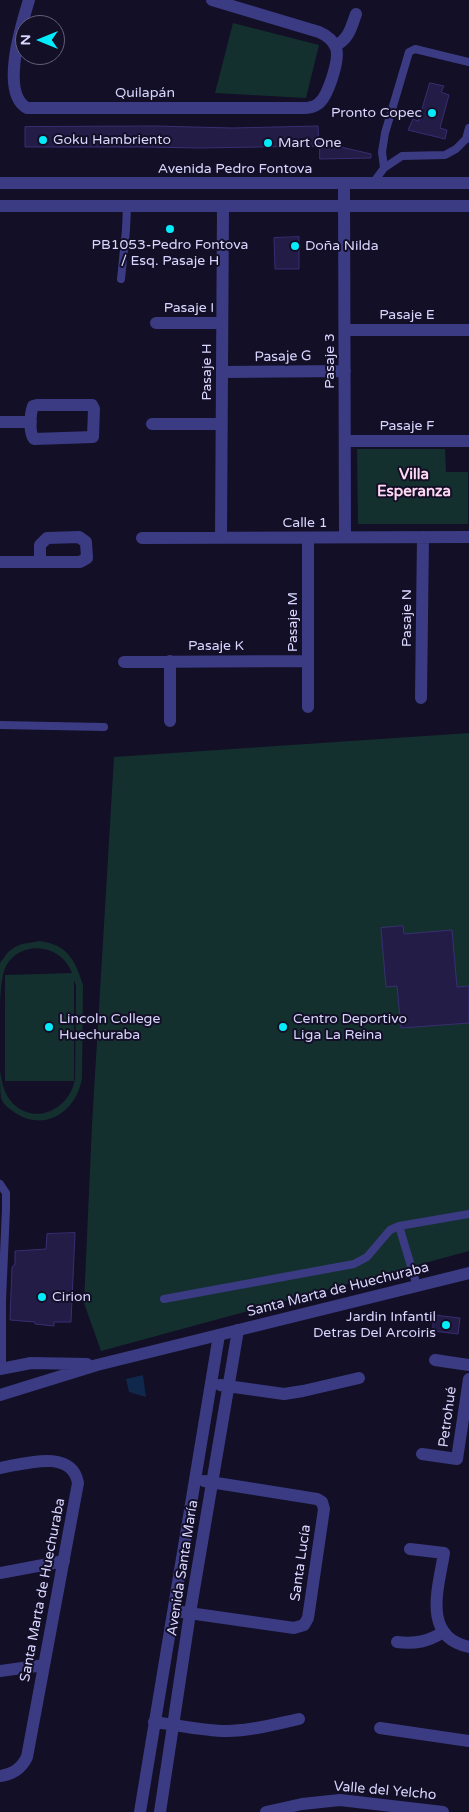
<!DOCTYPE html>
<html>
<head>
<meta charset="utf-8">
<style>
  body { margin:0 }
  #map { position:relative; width:469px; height:1812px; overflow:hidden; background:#130f26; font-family:"Varela Round",sans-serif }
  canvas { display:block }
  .north { position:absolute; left:15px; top:15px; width:50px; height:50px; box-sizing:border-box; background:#130f26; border:1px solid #625e7c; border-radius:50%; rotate:270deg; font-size:14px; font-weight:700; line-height:20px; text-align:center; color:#d8d5fe }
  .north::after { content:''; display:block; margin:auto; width:18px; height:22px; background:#04ecfc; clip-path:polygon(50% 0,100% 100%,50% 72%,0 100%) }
</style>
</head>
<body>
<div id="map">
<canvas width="469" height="1812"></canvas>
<div class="north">N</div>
</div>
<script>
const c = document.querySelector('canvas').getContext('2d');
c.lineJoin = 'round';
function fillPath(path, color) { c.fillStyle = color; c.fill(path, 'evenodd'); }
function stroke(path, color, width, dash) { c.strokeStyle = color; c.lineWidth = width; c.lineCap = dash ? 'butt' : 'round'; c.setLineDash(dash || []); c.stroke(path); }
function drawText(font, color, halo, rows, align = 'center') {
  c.font = font + ' "Varela Round",sans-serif'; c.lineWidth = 4; c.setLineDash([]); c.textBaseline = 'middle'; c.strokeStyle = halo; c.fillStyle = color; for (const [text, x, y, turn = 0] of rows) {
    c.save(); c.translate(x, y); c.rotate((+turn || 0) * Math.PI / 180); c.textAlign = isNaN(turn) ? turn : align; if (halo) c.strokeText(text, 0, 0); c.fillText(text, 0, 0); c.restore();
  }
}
fillPath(new Path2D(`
  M233 23 319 45 306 98 215 93Z
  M357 449H445L446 472H468V524H358Z
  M469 733V1251L101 1351 84 1303 92 1125 114 757Z
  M40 941C68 945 75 960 83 985L82 1078C77 1110 47 1132 17 1114 11 1110 3 1105 1 1098 0 1090 0 1079 0 1071 2 1081 3 1091 10 1100 32 1128 71 1110 75 1078L76 986 74 980V1081H5V975L72 973C61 943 19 939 5 968 0 983 0 1003 0 1019V963L8 952 15 947 22 944Z`), '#13302e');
fillPath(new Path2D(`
  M143 1375 146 1397 129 1392 126 1379Z`), '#0f284b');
const building = new Path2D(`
  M430 83 444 86 441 92 449 95 440 128 447 130 445 139 408 130 413 119 418 121Z
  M155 126 233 128 318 126 319 146 199 148 146 147H25V127Z
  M320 143 328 144 371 154V158L320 159Z
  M299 237V269H275L274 238Z
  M403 926 404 934 452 930 457 987 469 986V1023L401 1028 397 986 386 987 381 928Z
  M75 1233 71 1322H54V1326L35 1324V1322L10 1320 12 1267 15 1264V1251L46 1249 47 1234Z
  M434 1315 460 1318 458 1334 433 1331Z`);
fillPath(building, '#231c47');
stroke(building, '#392e72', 1);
stroke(new Path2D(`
  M466 139 469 128
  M384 168 382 152 385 133 409 52 415 49 469 62
  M373 183 384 168 402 156 445 155 456 149 466 139 469 138
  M121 279 126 230 127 206
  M0 725 104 727
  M0 1184 6 1193V1209L2 1300V1369
  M399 1226 417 1286
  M164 1299 354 1264 367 1257 390 1230 399 1226 469 1214`), '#3b3b84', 8);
stroke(new Path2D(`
  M29 0C21 26 0 93 27 108H303C309 108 314 107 318 104 328 97 340 59 336 48 333 40 326 35 319 32L212 0
  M335 46C349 39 351 28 356 14
  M344 184 345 537
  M156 323H222
  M345 330H469
  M222 372 345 371
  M37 405H92L94 409 93 437 34 439C29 433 30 414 33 406Z
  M0 422H31
  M152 424H221
  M345 441H469
  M142 538 469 537
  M221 538 223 206
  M308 538V707
  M0 562H80L87 558 86 542 79 537 47 538 40 545V562
  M124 662 308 661
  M421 698 423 537
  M170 721V661
  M435 1360 469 1365
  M220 1385 284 1394 303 1391 359 1378
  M422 1454 457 1459 469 1379
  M0 1468C24 1464 72 1448 78 1483L27 1757C21 1769 13 1774 0 1776
  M410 1549 444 1553C439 1586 421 1637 469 1647
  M0 1573 64 1561
  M182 1612 294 1628 304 1625 308 1618 324 1509 322 1502 317 1499 204 1481
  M397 1642C415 1644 428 1642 443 1632
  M0 1671 44 1665
  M154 1722C178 1725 203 1731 227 1731 251 1731 276 1724 299 1719
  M380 1728 469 1741
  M140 1812 219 1335
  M160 1812 190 1613 238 1330
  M266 1812 302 1804 340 1800 443 1812`), '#3b3b84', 12);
stroke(new Path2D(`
  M0 183H469
  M0 206H469
  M0 1369 31 1363 87 1364
  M0 1395 97 1365 469 1273`), '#3b3b84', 12);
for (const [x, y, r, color] of [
  [432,113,5,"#04ecfc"],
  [43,140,5,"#04ecfc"],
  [268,143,5,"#04ecfc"],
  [170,229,5,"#04ecfc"],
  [295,246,5,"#04ecfc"],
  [49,1027,5,"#04ecfc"],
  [283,1027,5,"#04ecfc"],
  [42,1297,5,"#04ecfc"],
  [446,1325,5,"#04ecfc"]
]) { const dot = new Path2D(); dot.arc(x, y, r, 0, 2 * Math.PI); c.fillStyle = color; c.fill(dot); stroke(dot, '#130f26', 2); }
drawText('14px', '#d8d5fe', '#130f26', [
  ["Quilapán",145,93],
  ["Avenida Pedro Fontova",235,169],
  ["Pasaje I",189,308],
  ["Pasaje E",407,315],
  ["Pasaje G",283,357,-1],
  ["Pasaje 3",330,361,-90],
  ["Pasaje H",207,372,-90],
  ["Pasaje F",407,426],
  ["Calle 1",305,523],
  ["Pasaje N",407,618,-90],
  ["Pasaje M",293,622,-90],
  ["Pasaje K",216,646],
  ["Santa Marta de Huechuraba",338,1290,-14],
  ["Petrohué",448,1417,-82],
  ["Santa Lucía",301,1563,-82],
  ["Avenida Santa María",183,1568,-81],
  ["Santa Marta de Huechuraba",43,1590,-79],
  ["Valle del Yelcho",385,1791,5]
]);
drawText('14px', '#d8d5fe', '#130f26', [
  ["Pronto Copec",422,113,"right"],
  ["Goku Hambriento",53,140],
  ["Mart One",278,143],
  ["PB1053-Pedro Fontova",170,245,"center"],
  ["/ Esq. Pasaje H",170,261,"center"],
  ["Doña Nilda",305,246],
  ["Lincoln College",59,1019],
  ["Huechuraba",59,1035],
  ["Centro Deportivo",293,1019],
  ["Liga La Reina",293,1035],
  ["Cirion",52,1297],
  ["Jardin Infantil",436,1317,"right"],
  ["Detras Del Arcoiris",436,1333,"right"]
], 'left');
drawText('bold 15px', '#fed7f2', '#130f26', [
  ["Villa",414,475],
  ["Esperanza",414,492]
]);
</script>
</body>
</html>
